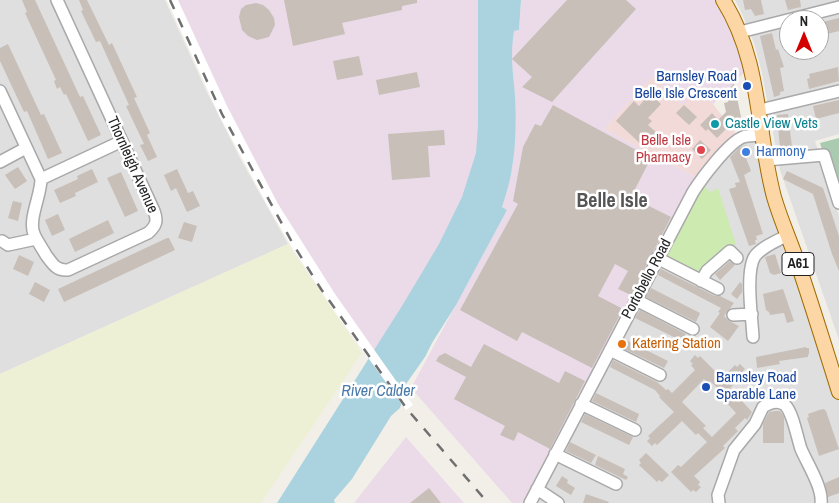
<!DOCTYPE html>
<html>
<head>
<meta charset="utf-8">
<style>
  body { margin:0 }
  #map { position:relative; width:839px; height:503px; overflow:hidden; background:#f2efe9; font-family:"Archivo Narrow",sans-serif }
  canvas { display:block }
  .north { position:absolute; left:779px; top:10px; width:50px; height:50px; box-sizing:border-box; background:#fff; border:1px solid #a7a7a7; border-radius:50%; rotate:0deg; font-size:14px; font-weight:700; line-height:20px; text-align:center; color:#222 }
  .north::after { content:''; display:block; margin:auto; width:18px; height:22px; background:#d40000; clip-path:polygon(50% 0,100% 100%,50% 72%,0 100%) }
</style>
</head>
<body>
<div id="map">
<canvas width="839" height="503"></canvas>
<div class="north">N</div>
</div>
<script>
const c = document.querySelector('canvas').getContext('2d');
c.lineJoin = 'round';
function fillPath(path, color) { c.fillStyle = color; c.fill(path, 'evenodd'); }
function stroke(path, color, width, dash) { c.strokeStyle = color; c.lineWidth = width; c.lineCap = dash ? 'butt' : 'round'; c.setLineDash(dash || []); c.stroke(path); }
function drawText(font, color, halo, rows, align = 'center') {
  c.font = font + ' "Archivo Narrow",sans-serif'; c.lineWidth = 5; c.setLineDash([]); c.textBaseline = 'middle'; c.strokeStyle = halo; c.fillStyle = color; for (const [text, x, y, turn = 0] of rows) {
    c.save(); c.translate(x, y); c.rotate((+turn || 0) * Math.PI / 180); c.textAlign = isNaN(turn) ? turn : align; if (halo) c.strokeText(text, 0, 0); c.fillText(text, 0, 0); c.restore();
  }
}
fillPath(new Path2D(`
  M0 0H165L206 90 240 158 288 244 0 374Z
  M735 0H839V134L815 141 839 216V340L780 170 762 73 754 43 742 14ZM789 20H819V50H789Z
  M763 135 839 392V503H530L679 218 732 145Z`), '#e0dfdf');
fillPath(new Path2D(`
  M653 76 681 104 699 90 713 104 740 139 701 180 604 129Z`), '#f2dad9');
fillPath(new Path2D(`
  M174 0H498L493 170 383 377 258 175Z
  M521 0H723L751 66 713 104 699 90 682 105 653 76 604 129 701 180 530 503H512L411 388 507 210 502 207 506 196 513 162 515 121 511 44 514 31 519 30Z
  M406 437 464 503H354Z`), '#ebdbe8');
fillPath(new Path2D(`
  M288 244 362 353 261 503H0V374Z`), '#eef0d5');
fillPath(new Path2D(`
  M703 186 711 192 718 188 736 244 724 251 699 273 666 256Z`), '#cdebb0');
fillPath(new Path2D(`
  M839 138V203L820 143Z`), '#aacbaf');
fillPath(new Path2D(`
  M478 0H521L519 30 514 31C510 53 513 74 515 96 517 133 515 172 502 207L507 210 456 305 432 343 425 357 406 384 405 393 400 408 391 416 352 479 334 500 335 503H277L402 306 439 244 462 197 476 153 478 126Z`), '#aad3df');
fillPath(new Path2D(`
  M167 0H178L227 106 278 204 335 294 413 405 406 410 335 312 293 249 265 201 219 115Z`), '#fff');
fillPath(new Path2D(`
  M22 0H35L80 97 83 96 101 135 88 141 66 94 64 95 60 87 57 89 54 81 56 80 25 13 27 12Z
  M79 0H87L109 45 112 43 137 97 134 98 150 133 147 135 157 157 148 161 140 145 144 144 126 106 129 105 100 41 96 42 81 11 83 10Z
  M284 0H417V3L402 6V10L342 23 345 34 293 46Z
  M567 0H626L636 9 552 102 522 87 532 77 512 59Z
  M743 0H761L764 14 755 16 751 9 745 10Z
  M785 0H800L801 7 788 10Z
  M256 3 263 5 269 10 274 18 275 25 269 37 257 40 248 36 242 30 239 17 241 9 246 5Z
  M839 18V31L823 35V32L819 33V23Z
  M772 33 776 50 778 49 784 67 780 68 784 91 780 92V95L774 97 760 36Z
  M8 44 41 115 44 114 62 153 48 159 27 111 24 112 0 61V48Z
  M359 56 363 75 337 80 333 61Z
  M838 67 839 81 809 89 807 79 810 78 809 74Z
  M417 72 420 87 379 95 376 80Z
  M734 83 741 117 735 123 734 121 717 138 708 129 706 131 700 125 712 113 718 120 726 112 724 103 728 102 726 92Z
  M650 94 661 104 648 118 652 121 648 125 658 134 645 148 616 121 634 101 639 106Z
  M839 100V113L816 119 813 106Z
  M553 105 651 158 631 197 671 217 631 295 618 289 628 271 615 264 598 296 623 309 592 368 522 332 517 341 460 310 518 204 513 201 523 147 535 124 541 126Z
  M684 105 697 117 689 125 676 113Z
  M788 114 792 147 780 148 777 115Z
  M444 130 445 145 428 146 430 177 392 180 388 134Z
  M700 140 711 150 702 159 692 149Z
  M746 145 751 156 746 158 751 171 744 175 763 234 756 236 757 240H755L756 244 749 246 729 189 736 187 735 183 740 182 730 157 739 148Z
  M18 167 27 181 15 189 5 175Z
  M92 169 98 182 75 193 76 196 60 203 54 190 78 179 77 176Z
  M177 169 188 193 193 191 200 206 187 212 176 188 171 191 164 175Z
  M787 171 823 188 839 236V271L832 254 813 194 783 179Z
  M121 172 138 211 125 217 107 178Z
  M13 201 22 203 18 221 8 218Z
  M58 214 65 230 52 236 45 220Z
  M108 220 114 233 75 252 69 239Z
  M184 222 197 226 192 242 178 238Z
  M167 238H169L175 250 64 302 58 289Z
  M775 254 781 273 774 275 770 273 765 257Z
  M19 255 34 262 28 276 13 269Z
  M730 261 735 265 720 280 715 274Z
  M661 269 715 296H720L734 303 724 316 729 321 739 326 728 341 710 327 720 313 718 312 721 308 658 275Z
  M35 282 50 290 44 302 29 294Z
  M740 282 742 284V292L737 299 731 294Z
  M651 288 700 313 696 322 646 297Z
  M783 289 794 321 787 323 784 313 770 315 769 312 766 310 763 294Z
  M640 310 686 334 682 341 635 318Z
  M624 339 668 361 664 368 620 347Z
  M484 344 559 383 565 371 585 381 550 449 518 432 514 441 500 435 505 426 454 399 466 377 436 361 439 356 445 353 471 367Z
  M806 347V348H809V354L808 355V357L779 361 780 364 757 368 756 357Z
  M695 355 698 358 700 356 722 378 735 365 737 367 740 364 745 369 742 372 744 374 730 388 752 412 747 420 745 418 735 428 738 431 723 446 725 448 694 476 700 482 698 485 701 487 696 492 693 490 691 492 671 472 678 465 681 467 707 442 698 433 696 435 682 421 657 445 655 443 652 446 647 441 650 438 648 436 674 412 659 397 660 396 655 390 610 367 613 360 657 382 666 390 668 389 672 393 695 370 691 365 693 364 690 361ZM704 379 708 383 710 381 726 396 725 398 728 401 726 402 736 413 712 437 703 428 706 426 682 402Z
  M596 393 639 414 636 422 592 401Z
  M824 409 826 411 839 449 819 456 807 418 809 417 808 414 819 410Z
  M775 411H780L784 417V443H763V424L769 412Z
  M585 414 633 437 629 445 581 422Z
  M570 442 596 455 591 463 566 451Z
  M646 453 669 475 662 482 659 480 657 482 639 465 641 463 639 460Z
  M598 456 625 469 623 474 628 477 626 480 595 465Z
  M562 476 568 480 567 483 575 488 571 495 556 486Z
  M839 477V493L828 497 825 483Z
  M429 488 441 503H410Z
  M586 494 609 502 608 503H583Z`), '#c7bfb8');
const minor = new Path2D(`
  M740 32 839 7
  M0 91 41 179C41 196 28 219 34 234 37 241 42 248 46 255 52 263 56 271 68 270L148 233C156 226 158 221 154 211L57 0
  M760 110 839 91
  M766 160 824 155 839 203
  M0 162 26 148
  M41 179 122 141
  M2 241 8 245 36 239
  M657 258 718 289
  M701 281 707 271 730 251 737 258
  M636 300 693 329
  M733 315 752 314
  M753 337C752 318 745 271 755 256 763 246 777 241 788 235
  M610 350 660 375
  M581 404 635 430
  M555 454 616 484
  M537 489 558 503
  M530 503 693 192C702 178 728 143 743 137 749 135 756 136 763 135
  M719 503 718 495 734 450 755 424 763 407C769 403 778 400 785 405 793 413 797 437 801 449 807 463 823 488 821 503`);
const major = new Path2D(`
  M723 0C762 62 756 130 774 197 780 218 789 238 796 258 811 302 825 347 839 392`);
stroke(minor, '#a9a9a9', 14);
stroke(major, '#a06b00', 16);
stroke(minor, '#fff', 11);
stroke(major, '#fcd6a4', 14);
stroke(new Path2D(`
  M170 0 222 114 293 244 321 289 407 409 488 503`), '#707070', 2.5, [10, 10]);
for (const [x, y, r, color] of [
  [747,86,5,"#1a4fb4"],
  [715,124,5,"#0f9aa8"],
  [701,150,5,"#e0444e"],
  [746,152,5,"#3f7fe0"],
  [622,344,5,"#e8710a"],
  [706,387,5,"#1a4fb4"]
]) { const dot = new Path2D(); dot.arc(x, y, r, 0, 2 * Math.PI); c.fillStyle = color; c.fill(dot); stroke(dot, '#fff', 2); }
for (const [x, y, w] of [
  [798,264,32]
]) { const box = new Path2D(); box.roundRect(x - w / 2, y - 11.5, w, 23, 4); c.fillStyle = '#fff'; c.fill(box); stroke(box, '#222', 1); }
drawText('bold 14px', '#222', null, [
  ["A61",798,264]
]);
drawText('15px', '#164399', '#fff', [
  ["Barnsley Road",737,77],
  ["Belle Isle Crescent",737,94],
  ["Barnsley Road",716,378,"left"],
  ["Sparable Lane",716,395,"left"]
], 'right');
drawText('15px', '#0d838f', '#fff', [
  ["Castle View Vets",725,124]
], 'left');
drawText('15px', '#be3a42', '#fff', [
  ["Belle Isle",691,141],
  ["Pharmacy",691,158]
], 'right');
drawText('15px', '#366cbe', '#fff', [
  ["Harmony",756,152]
], 'left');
drawText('15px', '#222', '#fff', [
  ["Thornleigh Avenue",132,165,66],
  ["Portobello Road",647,279,-62]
]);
drawText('15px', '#c56008', '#fff', [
  ["Katering Station",632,344]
], 'left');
drawText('italic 16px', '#4a7aab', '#fff', [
  ["River Calder",378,392]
]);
drawText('bold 20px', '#555', '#fff', [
  ["Belle Isle",612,202]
]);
</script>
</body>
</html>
